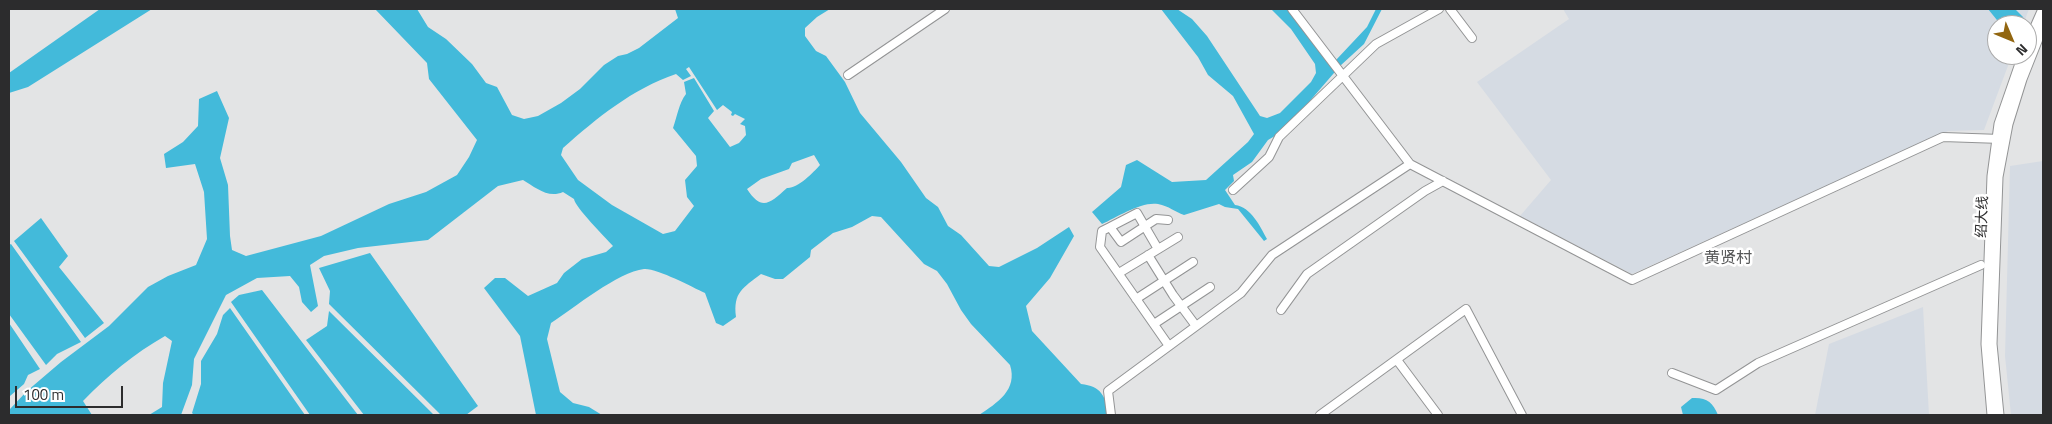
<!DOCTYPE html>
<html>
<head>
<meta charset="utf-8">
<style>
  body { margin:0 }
  #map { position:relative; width:2052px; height:424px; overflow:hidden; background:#e3e4e5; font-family:"Titillium Web",sans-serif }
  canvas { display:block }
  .frame { position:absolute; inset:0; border:10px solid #2c2c2d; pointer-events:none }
  .north { position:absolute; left:1987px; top:15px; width:50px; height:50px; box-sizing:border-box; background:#fff; border:1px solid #ababab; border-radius:50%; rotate:135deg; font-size:14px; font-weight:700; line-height:20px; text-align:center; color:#2c2c2d }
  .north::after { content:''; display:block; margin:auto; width:18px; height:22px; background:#926610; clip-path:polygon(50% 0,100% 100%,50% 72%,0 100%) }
  .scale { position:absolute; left:15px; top:386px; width:108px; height:22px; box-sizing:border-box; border:2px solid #2c2c2d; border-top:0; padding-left:6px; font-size:15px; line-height:18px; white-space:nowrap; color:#2c2c2d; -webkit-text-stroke:4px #fff; paint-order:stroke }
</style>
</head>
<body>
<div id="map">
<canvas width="2052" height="424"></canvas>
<div class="frame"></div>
<div class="north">N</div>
<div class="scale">100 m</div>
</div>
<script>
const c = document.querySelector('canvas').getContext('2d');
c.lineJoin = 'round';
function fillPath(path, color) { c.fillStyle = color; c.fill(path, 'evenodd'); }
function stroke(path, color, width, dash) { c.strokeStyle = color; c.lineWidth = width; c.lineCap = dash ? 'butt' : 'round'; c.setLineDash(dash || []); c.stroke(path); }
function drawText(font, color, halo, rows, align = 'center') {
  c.font = font + ' "Titillium Web","Noto Sans SC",sans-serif'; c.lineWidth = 5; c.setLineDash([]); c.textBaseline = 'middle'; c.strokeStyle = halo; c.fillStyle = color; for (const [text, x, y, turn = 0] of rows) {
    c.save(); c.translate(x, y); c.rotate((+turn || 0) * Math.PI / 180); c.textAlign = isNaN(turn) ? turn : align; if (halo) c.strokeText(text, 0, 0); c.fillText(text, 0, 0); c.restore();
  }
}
fillPath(new Path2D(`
  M1563 9H2029L2023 25H1997V55H2012L1984 130 1948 131 1632 274 1520 216 1551 180 1477 82 1569 19Z
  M2043 161V415H2011L2005 356 2010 166Z
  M1923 307 1929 415H1815L1829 344Z`), '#d5dbe3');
fillPath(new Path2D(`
  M100 9H152L28 87 9 93V73Z
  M375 9H417L428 27 446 39 472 64 486 83 497 87 512 115 524 119 538 116 561 103 580 89 604 65 618 56 627 54 639 48 678 18 675 9H830L817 17 805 28V36L816 51 826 56 845 82 860 113 901 162 926 198 938 207 948 226 961 235 989 266 999 267 1037 248 1069 227 1074 236 1050 278 1026 306 1032 331 1081 384C1101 386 1106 396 1108 415H979C997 403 1018 390 1010 365L971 324 961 310 947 284 937 271 924 264 881 217 872 216 852 227 833 233 811 250 810 257 783 279H775L761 274C743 288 733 292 736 317L723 326 716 323 705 293C692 287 657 268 644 269 618 272 574 308 551 323L547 339 560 392 573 403 589 407 602 415H536L520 336 484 288 495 278H505L528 296 557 283 564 273 582 259 606 252 613 246C605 237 575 207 574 199L563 192C548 199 535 187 523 180L498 186 428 240 358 248 324 256 310 265 318 306 311 312 302 302 299 287 290 276 257 278 226 295 194 359 192 385 181 415H149L162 407 163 383 172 341 165 336C135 353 107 376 83 401L92 415H9L10 409 27 391 61 362 109 326 148 287 168 276 196 265 207 239 204 192 195 164 166 168 164 154 183 142 198 126 199 99 217 91 229 118 220 158 228 185 230 236 232 250 246 256 321 236 389 204 426 192 457 175 469 157 477 140 429 79 427 63ZM689 67 717 110 723 105 732 112 731 115 733 116 735 114 745 119 740 124 745 126 746 135 739 143 730 147 708 118 714 111 694 78 684 82 686 94C679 103 677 117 673 128L696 156 697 166 685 180 687 197 694 206 675 231 663 234 612 205 578 180 561 155 563 148C597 118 632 89 676 74L683 80 691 76 686 69ZM814 155 820 165C813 173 797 189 787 188 770 203 762 212 747 189L761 179 789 169 792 163Z
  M1161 9H1177L1192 19 1207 36 1260 116 1267 118 1280 113 1311 82 1316 73 1315 64 1291 29 1271 9H1288L1332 62 1336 60 1367 27 1376 9H1382L1364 44 1340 66 1296 117 1280 133 1268 140 1252 162 1233 175 1234 181 1225 190 1235 205C1251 207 1260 226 1267 239L1264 241 1238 209 1225 207 1219 204 1184 215C1175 212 1169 206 1158 204 1142 201 1117 217 1102 224L1092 212 1121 187 1126 165 1137 160 1172 182 1206 180 1248 142 1254 134 1233 96 1208 75 1198 57Z
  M1988 9H2015L2023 17 2026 25H2001Z
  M41 218 68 256 59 267 104 323 85 338 14 241Z
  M11 244 81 342 57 354 46 365 9 314V245Z
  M370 253 478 406 466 415H441L329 304 330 291 319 268Z
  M262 290 358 415H310L231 302 239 295Z
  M230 308 305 415H194L192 413 201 384V361L217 334 223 315Z
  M329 311 434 415H364L306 340 327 326Z
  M9 323 40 369 28 375 24 384 10 396 9 394Z
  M1692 398C1706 397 1713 402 1718 415H1683L1681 407Z`), '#43bada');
const minor = new Path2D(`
  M1292 9 1410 164 1632 280 1943 137 2001 139
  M1450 9 1472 38
  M848 75 945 9
  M1233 190 1269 157 1279 137 1376 44 1439 9
  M1110 227 1102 231 1100 247 1169 346
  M1158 249 1137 213 1110 227 1121 242 1156 219 1168 220
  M1148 255 1173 295 1196 326
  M1119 273 1178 237
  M1136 299 1193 262
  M1281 310 1307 274 1425 191 1443 181
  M1154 324 1210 287
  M1397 360 1438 415
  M1672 373 1716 390 1758 363 1981 265
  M1111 415 1108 391 1241 293 1272 255 1410 164
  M1320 415 1466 309 1522 415`);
const major = new Path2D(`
  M2027 45 2043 9
  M1992 415 1986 344 1992 176 1999 124 2023 55
  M1999 415 1992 344 1998 177 2008 124 2022 79 2043 26`);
stroke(minor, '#939495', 10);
stroke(major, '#939495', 11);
stroke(minor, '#fff', 8);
stroke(major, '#fff', 9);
drawText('14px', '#2c2c2d', '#fff', [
  ["绍大线",1983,217,-88]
]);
drawText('16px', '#575859', '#fff', [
  ["黄贤村",1728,259]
]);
</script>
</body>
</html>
